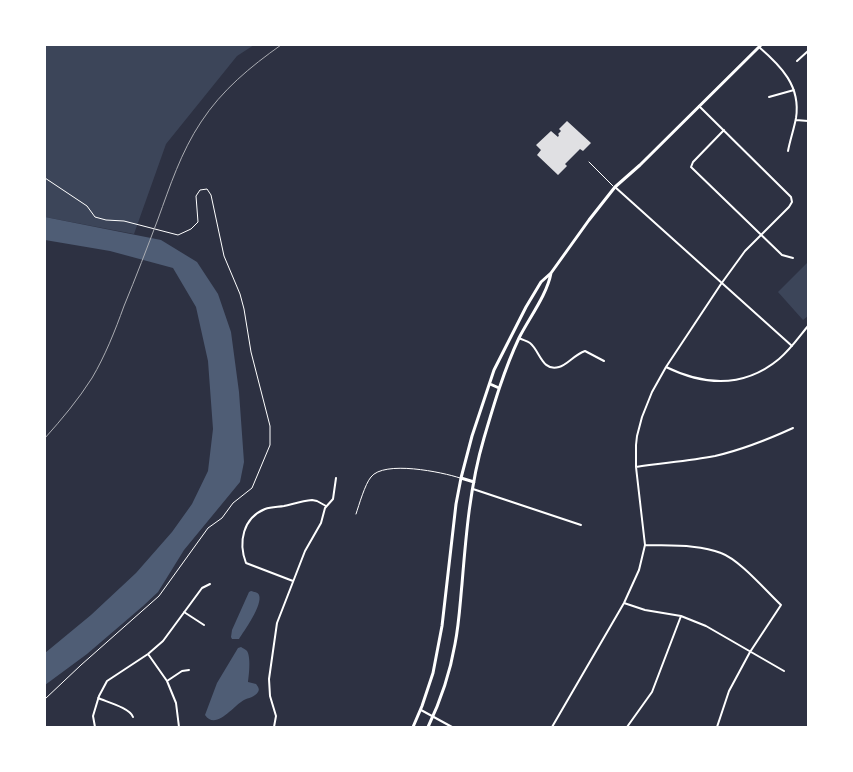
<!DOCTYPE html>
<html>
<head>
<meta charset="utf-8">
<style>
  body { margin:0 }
  #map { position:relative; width:853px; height:772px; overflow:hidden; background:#2d3142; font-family:"Open Sans",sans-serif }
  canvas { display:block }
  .frame { position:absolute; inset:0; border:46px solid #fff; pointer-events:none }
</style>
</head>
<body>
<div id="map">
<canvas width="853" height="772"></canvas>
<div class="frame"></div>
</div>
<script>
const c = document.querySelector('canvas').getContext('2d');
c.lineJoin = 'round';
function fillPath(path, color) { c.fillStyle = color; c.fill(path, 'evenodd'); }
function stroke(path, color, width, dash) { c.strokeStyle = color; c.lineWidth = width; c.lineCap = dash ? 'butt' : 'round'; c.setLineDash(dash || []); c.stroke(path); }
fillPath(new Path2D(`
  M45 45H254L237 56 166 144 134 234 45 217Z
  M808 262V316L803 320 778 292Z`), '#3c4559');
fillPath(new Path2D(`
  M45 217 161 240 197 262 218 294 231 332 239 392 244 462 240 482 184 550 158 592 143 606 87 654 45 685V653L91 615 136 573 172 532 192 504 208 471 213 429 208 361 196 307 173 268 110 251 45 240Z
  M251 591C254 592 258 592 259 595 263 605 244 631 239 639H232L231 637 232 630 249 592Z
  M241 647C243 648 246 650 247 651 251 657 249 675 248 682L256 684C258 687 260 689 258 692 255 697 248 698 244 700 233 706 216 731 205 715L217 683 238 648Z`), '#4f5d75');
fillPath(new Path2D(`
  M567 121 591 143 583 151 580 149 565 164 567 166 558 175 537 155 541 150 536 145 551 131 558 137 559 135 558 134 561 131 559 129Z`), '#e0e0e3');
stroke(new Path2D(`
  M45 178 87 206 95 217 106 220 124 221 178 235 191 229 198 222 196 196 200 190 207 189 211 195 224 256 240 294 244 309 251 352 270 426V445L252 488 233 503 222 518 208 528 159 596 81 665 45 699`), '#fff', 1);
stroke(new Path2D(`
  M589 162 613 186
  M356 514C359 505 365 484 371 477 384 460 442 472 460 478`), '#fff', 1);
stroke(new Path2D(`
  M759 47C781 66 801 86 796 118 794 129 790 140 788 151
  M797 61 808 51
  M769 97 794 90
  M796 120 808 121
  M724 130 693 162 691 167 782 255 793 258
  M615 187 792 346
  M519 338C523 340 527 341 530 343 540 351 542 372 559 367 567 365 574 355 585 351L604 361
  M666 367C705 386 744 388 779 359 790 350 799 337 808 326
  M636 467C662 463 689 461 715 456 741 450 769 439 793 428
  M473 489 581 525
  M645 545C669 546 699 544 721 553 740 560 766 591 781 605L750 652 729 691 717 727
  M293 581 246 563C238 542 243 518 265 509 271 507 278 507 284 506 293 504 302 501 312 500L317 501 326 506
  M624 603 645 610 681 616 706 626 784 671
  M184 612 204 625
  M148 654 167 681 176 703 179 727
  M167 681 182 671 189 670
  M98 698C107 702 130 708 133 717
  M421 710 452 727
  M95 727 93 716 99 696 107 681 148 654 163 641 202 588 210 584
  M274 727 276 716 270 696 269 679 277 623 305 551 321 523 325 508 333 499 336 478
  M552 727 624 603 639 570 645 545 636 467V445L637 436 642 417 652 392 666 367 721 284 745 251 789 207 792 202 791 197 787 193 699 106
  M627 727 652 692 681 616`), '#fff', 2);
stroke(new Path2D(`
  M490 384 499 388
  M461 478 474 482
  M413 727 422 706 433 673 442 626 456 504 461 478 472 436 494 370 526 307 541 282 551 273 589 220 615 187 640 165 761 45
  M428 727C441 700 450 673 455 644 459 624 460 604 462 584 466 535 470 485 484 438 494 404 504 370 519 338 529 318 547 295 551 273`), '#fff', 3);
stroke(new Path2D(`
  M45 438C62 419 78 400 92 378 105 356 115 331 124 306 136 277 147 248 158 219 170 186 181 152 201 122 222 90 250 67 281 45`), '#abadb3', 1);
</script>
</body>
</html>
